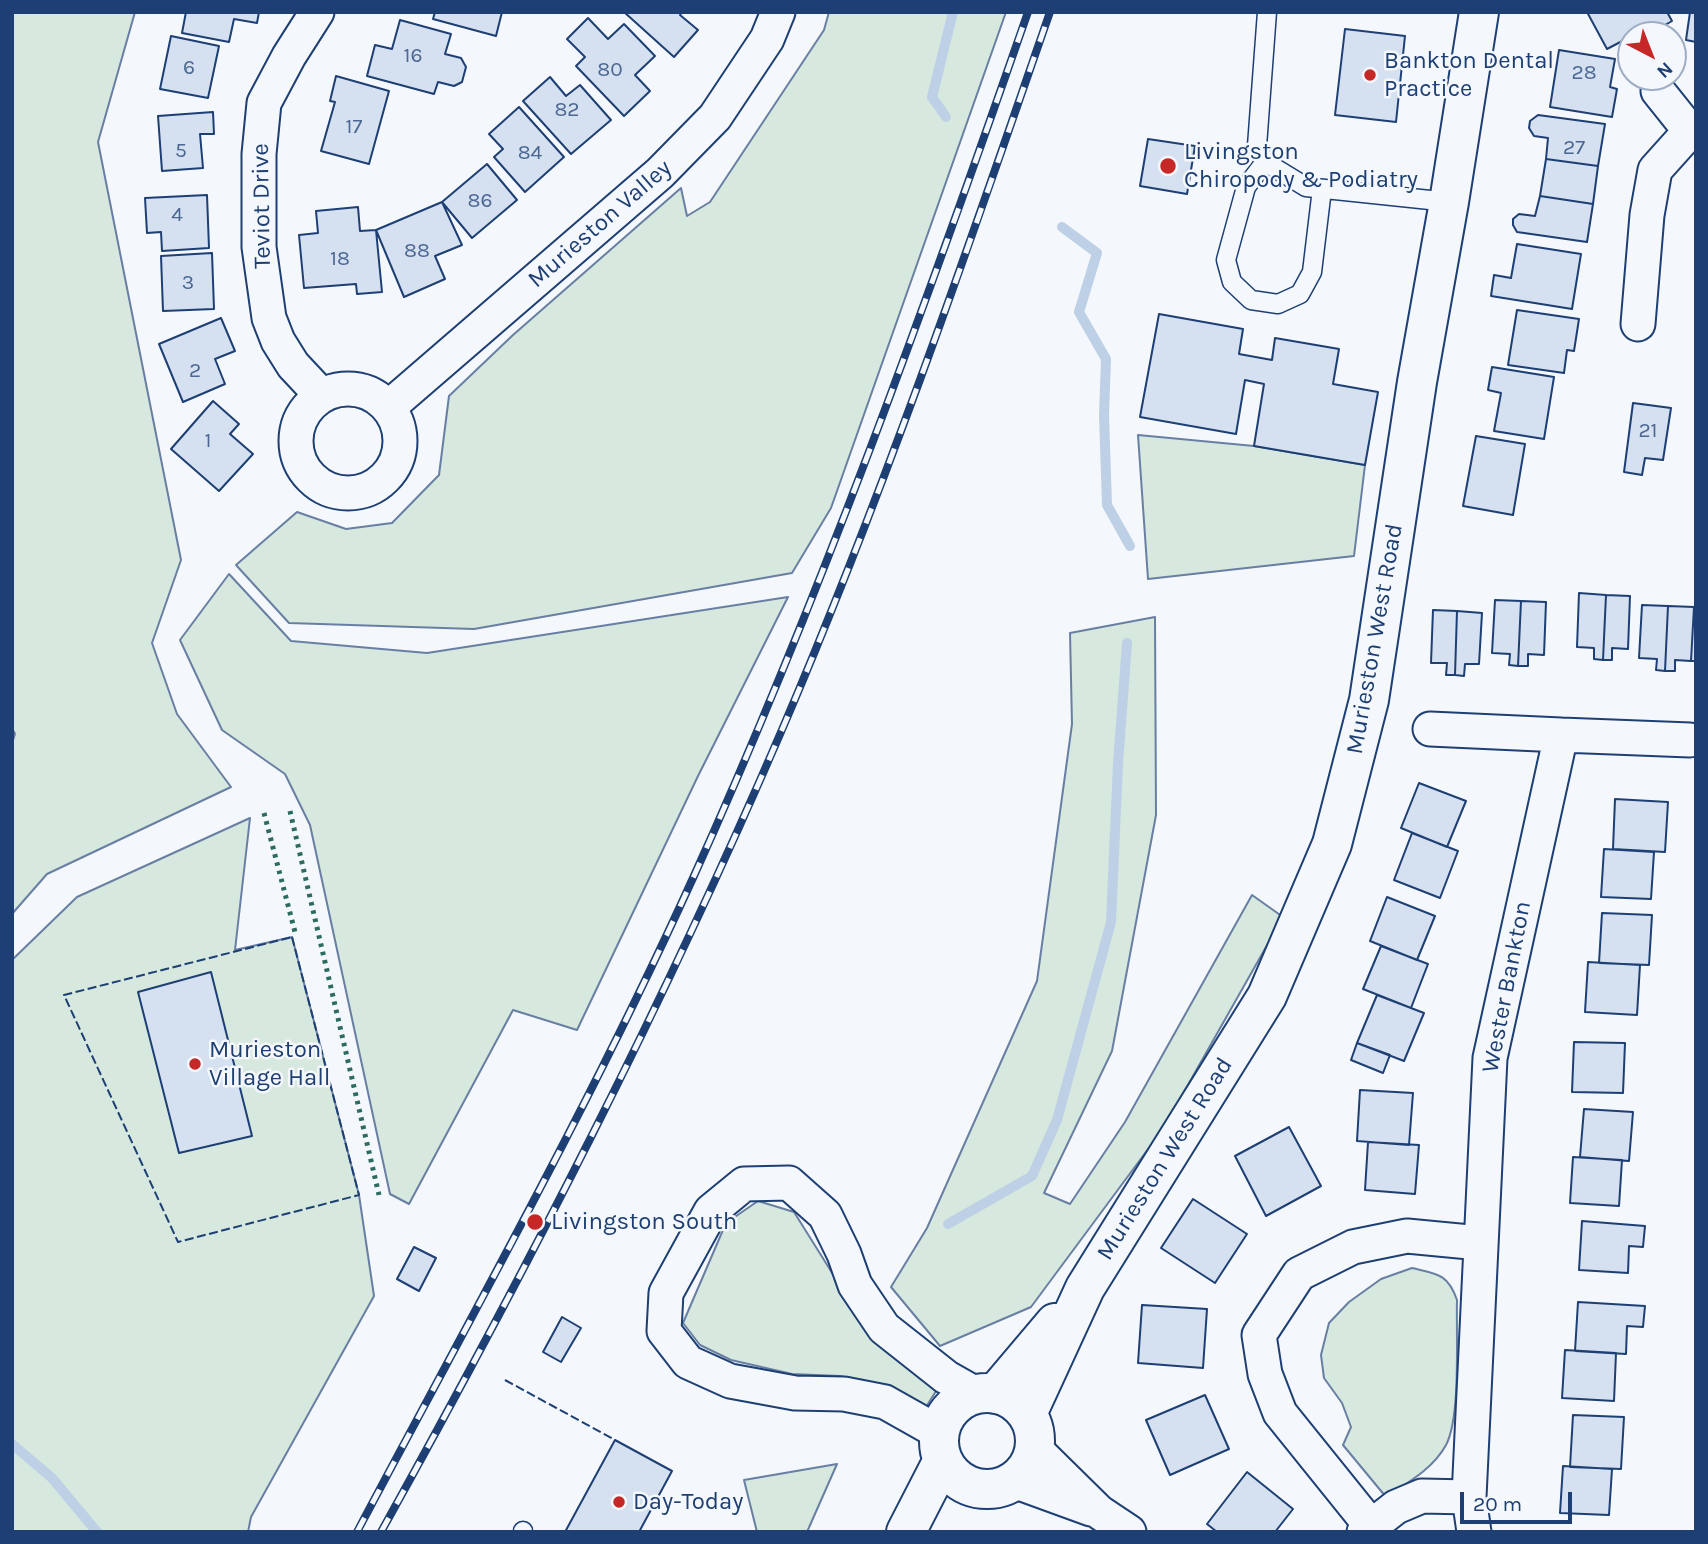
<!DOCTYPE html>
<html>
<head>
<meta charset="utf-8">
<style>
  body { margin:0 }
  #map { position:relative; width:1708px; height:1544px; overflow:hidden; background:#f4f7fb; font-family:Karla,sans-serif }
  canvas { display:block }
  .frame { position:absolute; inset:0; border:14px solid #1d3f73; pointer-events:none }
  .north { position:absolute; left:1617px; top:21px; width:70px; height:70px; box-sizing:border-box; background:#f4f7fb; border:2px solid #9eadc5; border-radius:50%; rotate:138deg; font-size:19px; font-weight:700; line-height:28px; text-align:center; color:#1d3f73 }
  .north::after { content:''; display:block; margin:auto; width:24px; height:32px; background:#c62828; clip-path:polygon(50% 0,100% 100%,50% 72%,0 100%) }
  .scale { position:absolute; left:1460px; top:1492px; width:112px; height:32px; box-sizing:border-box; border:4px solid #1d3f73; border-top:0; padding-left:9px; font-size:21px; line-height:24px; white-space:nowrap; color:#1d3f73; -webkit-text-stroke:5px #f4f7fb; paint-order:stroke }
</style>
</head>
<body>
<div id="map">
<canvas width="1708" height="1544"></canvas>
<div class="frame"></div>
<div class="north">N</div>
<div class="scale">20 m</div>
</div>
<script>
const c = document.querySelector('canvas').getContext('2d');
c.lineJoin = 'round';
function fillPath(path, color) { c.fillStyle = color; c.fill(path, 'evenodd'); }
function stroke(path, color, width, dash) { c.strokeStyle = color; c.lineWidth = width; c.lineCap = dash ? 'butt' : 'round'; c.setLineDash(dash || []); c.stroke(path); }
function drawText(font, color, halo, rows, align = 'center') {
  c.font = font + ' Karla,sans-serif'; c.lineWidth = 5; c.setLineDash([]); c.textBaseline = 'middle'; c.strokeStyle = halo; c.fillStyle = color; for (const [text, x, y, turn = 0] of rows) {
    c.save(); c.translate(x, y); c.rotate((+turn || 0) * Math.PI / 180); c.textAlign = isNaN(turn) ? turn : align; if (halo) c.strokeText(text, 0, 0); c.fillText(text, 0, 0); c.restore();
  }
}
const green = new Path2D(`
  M12 12H135L98 142 181 560 152 643 177 714 231 787 47 874 12 914V743L15 734 12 728Z
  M829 12H1006L831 508 792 573 474 629 289 623 236 565 297 512 346 529 392 523 439 475 449 396 513 335 681 188 687 216 710 202 824 30Z
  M1138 435 1254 446 1365 465 1354 556 1148 579Z
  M229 574 291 641 427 653 788 597 698 776 577 1030 513 1010 409 1204 390 1194 310 825 285 774 222 730 180 640Z
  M1155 617 1156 815 1112 1051 1044 1193 1070 1204 1125 1122 1252 895 1283 917 1163 1129 1031 1307 940 1346 891 1287 927 1228 1037 981 1072 724 1070 633Z
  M250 818 235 950 292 937 359 1195 374 1296 251 1517 248 1532H12V960L77 897Z
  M758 1201 794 1212 866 1327 940 1385 924 1410 882 1386 840 1376 792 1374 731 1360 700 1345 683 1323 726 1223Z
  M1412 1268C1438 1274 1448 1274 1457 1300 1456 1335 1461 1417 1446 1445 1433 1469 1407 1483 1386 1497L1343 1445 1351 1427 1342 1403 1324 1378 1321 1355 1329 1323 1349 1302 1381 1279Z
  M837 1464 807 1532H757L744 1480Z`);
fillPath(green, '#d7e8df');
stroke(green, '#687fa3', 2);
stroke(new Path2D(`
  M946 117 932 97 953 12
  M1062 227 1097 253 1079 312 1106 359 1104 415 1107 505 1130 546
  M948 1224 1032 1176 1057 1120 1111 922 1118 764 1127 643
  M12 1444 52 1478 97 1532`), '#bed0e5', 10);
const building = new Path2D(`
  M186 12H259L257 23 234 19 229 42 182 33Z
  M435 12H502L496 36 433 19Z
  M624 12H682L680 15 698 30 674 57Z
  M1587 12H1667L1672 21 1648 35H1631V44L1628 38 1607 49Z
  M1690 12H1696V42L1686 40Z
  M588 18 608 39 624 24 655 56 635 75 650 91 624 116 576 66 585 57 567 39Z
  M400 20 451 34 445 54 461 58 466 67 462 82 454 86 438 82 434 94 367 76 375 45 392 49Z
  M1345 29 1405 36 1396 122 1335 115Z
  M171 36 219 46 208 98 160 89Z
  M1559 50 1615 59 1610 87 1617 89 1612 117 1550 107Z
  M336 76 389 91 369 164 321 151 335 102 330 101Z
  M550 77 566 96 580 85 611 120 571 154 523 101Z
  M519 107 564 157 525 192 494 157 503 149 489 134Z
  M213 112 214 134H200L203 168 162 171 158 116Z
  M1538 115 1605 124 1598 166 1546 159 1548 138 1534 136 1529 128 1530 121Z
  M1148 139 1195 146 1187 194 1140 186Z
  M1546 159 1598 166 1593 204 1540 196Z
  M487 164 517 200 472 238 442 202Z
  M207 195 209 248 162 251 161 232 147 233 145 198Z
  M1540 196 1593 204 1587 242 1517 232 1513 225V219L1519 214 1535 216Z
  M442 202 462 245 435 256 445 279 404 297 376 230Z
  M358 207 360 231 376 230 382 292 357 294 356 284 304 288 299 235 318 233 316 211Z
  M1517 244 1581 254 1572 309 1491 296 1494 275 1511 278Z
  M212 253 214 309 163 311 161 256Z
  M1517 310 1579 319 1574 351 1567 350 1564 373 1508 365Z
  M1159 314 1243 329 1239 354 1272 360 1275 338 1339 349 1333 384 1378 392 1365 465 1254 446 1264 384 1245 380 1236 434 1140 417Z
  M221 318 235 351 215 359 225 384 183 402 159 344Z
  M1492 367 1554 377 1544 439 1494 431 1501 393 1488 390Z
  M213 401 239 424 230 434 253 454 219 491 171 449Z
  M1633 403 1671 408 1663 460 1645 458 1642 475 1624 472Z
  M1476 436 1525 444 1513 515 1463 506Z
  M1579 593 1606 595 1603 660 1594 659V648L1577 647Z
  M1606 595 1630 596 1628 649 1612 648V660H1603Z
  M1495 600 1521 601 1518 666 1509 665 1510 654 1492 653Z
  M1521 601 1546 602 1544 655 1528 654V666H1518Z
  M1642 605 1668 606 1665 671 1656 670 1657 659 1639 658Z
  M1668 606 1694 607 1691 661 1675 660V671H1665Z
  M1694 607H1696V661H1691Z
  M1433 610 1457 611 1455 675H1446L1447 663H1431Z
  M1457 611 1482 613 1479 664H1465L1464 676 1455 675Z
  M1419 783 1466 801 1447 847 1401 828Z
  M1615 799 1668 802 1665 852 1613 849Z
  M1412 833 1458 851 1440 898 1394 880Z
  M1604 849 1654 852 1651 899 1601 897Z
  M1387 897 1435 916 1417 960 1370 941Z
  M1602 913 1652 915 1649 965 1599 963Z
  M1381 946 1428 964 1411 1008 1363 989Z
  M1588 962 1640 965 1637 1015 1585 1012Z
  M211 972 252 1136 179 1153 138 992Z
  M1377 995 1424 1013 1404 1061 1357 1043Z
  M1574 1042 1625 1043 1623 1093 1572 1092Z
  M1357 1043 1390 1055 1383 1073 1351 1060Z
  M1360 1090 1413 1093 1409 1145 1357 1141Z
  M1584 1109 1633 1112 1629 1161 1580 1157Z
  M1289 1127 1321 1186 1266 1216 1235 1156Z
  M1368 1142 1419 1145 1415 1194 1365 1190Z
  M1573 1157 1622 1160 1619 1206 1570 1203Z
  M1193 1199 1247 1234 1215 1283 1161 1248Z
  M1582 1221 1645 1226 1643 1247 1629 1246 1628 1273 1579 1270Z
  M414 1247 436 1258 419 1291 397 1279Z
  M1578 1302 1645 1306 1643 1327 1627 1326 1626 1354 1575 1351Z
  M1142 1305 1207 1309 1203 1368 1138 1363Z
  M562 1317 581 1328 561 1362 543 1352Z
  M1565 1350 1616 1353 1614 1401 1562 1398Z
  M1205 1395 1229 1449 1170 1475 1146 1420Z
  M1573 1415 1624 1417 1621 1469 1570 1467Z
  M615 1440 672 1471 639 1532H565Z
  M1563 1466 1612 1469 1609 1515 1560 1513Z
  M1247 1472 1293 1509 1275 1532H1217L1207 1524Z`);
fillPath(building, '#d5e0f0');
stroke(building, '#1d3f73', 2);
const service = new Path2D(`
  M1267 12 1257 146 1265 162 1306 187 1449 202
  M1265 162 1246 187 1226 260 1232 282 1251 300 1278 304 1300 294 1312 272 1322 189
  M523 1532V1531`);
const minor = new Path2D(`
  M317 12 289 56 264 103 259 154V247L269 318 278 341 293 365 322 396
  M1658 91 1690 131
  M1638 324 1647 215 1655 170 1690 131 1696 128
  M296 441a52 52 0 1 1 104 0a52 52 0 1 1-104 0Z
  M389 407 660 173 715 117 767 39 778 12
  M1561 735 1690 740
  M940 1433 885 1402 844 1394 795 1393 730 1381 688 1362 664 1331 666 1293 711 1211 744 1184 789 1183 825 1215 844 1254 855 1285 884 1328 946 1377 976 1394
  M1035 1449 1099 1512 1129 1532
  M1014 1481 1091 1509
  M1469 1497 1474 1532
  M1371 1526 1280 1413 1265 1374 1259 1335 1299 1274 1353 1247 1407 1236 1480 1243
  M1364 1532 1396 1507 1422 1496 1469 1497 1490 1058 1561 735 1430 729`);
const tertiary = new Path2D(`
  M939 1441a48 48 0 1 1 96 0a48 48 0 1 1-96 0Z
  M995 1394 1055 1323
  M1027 1414 1085 1288 1267 996 1332 844 1369 700 1417 382 1449 202 1479 12
  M906 1532 943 1460`);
stroke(service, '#1d3f73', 21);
stroke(minor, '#1d3f73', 37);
stroke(tertiary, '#1d3f73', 42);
stroke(service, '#f4f7fb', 18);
stroke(minor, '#f4f7fb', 33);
stroke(tertiary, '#f4f7fb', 38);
const rail = new Path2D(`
  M357 1532C472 1315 592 1101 693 878 821 595 926 304 1028 12
  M381 1532C526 1271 663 1006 781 732 882 497 966 254 1050 12`);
stroke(rail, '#1d3f73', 8);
stroke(rail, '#f4f7fb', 5, [16]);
stroke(new Path2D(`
  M290 811 379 1195
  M264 813 295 932`), '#2c6c60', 5, [3.5, 5]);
stroke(new Path2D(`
  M292 937 359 1195 178 1242 64 995Z
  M505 1380 615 1440`), '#1d3f73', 2, [9, 3.5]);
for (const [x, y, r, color] of [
  [1370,75,7,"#c62828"],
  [1168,166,9,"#c62828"],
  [195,1064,7,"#c62828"],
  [535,1222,9,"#c62828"],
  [619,1502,7,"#c62828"]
]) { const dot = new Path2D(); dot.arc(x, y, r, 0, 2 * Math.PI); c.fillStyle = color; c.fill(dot); stroke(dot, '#f4f7fb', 2.5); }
drawText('21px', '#4b6792', null, [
  ["16",413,56],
  ["6",189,68],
  ["80",610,70],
  ["28",1584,73],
  ["82",567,110],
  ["17",354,127],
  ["27",1574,148],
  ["5",181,151],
  ["84",530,153],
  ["86",480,201],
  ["4",177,215],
  ["88",417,251],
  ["18",340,259],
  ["3",188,283],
  ["2",195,371],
  ["21",1648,431],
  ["1",208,441]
]);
drawText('24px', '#1d3f73', '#f4f7fb', [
  ["Bankton Dental",1384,61],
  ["Practice",1384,89],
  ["Livingston",1184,152],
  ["Chiropody & Podiatry",1184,180],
  ["Murieston",209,1050],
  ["Village Hall",209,1078],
  ["Livingston South",551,1222],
  ["Day-Today",633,1502]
], 'left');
drawText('24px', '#1d3f73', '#f4f7fb', [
  ["Teviot Drive",262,206,-91],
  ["Murieston Valley",600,224,-41],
  ["Murieston West Road",1375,639,-80],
  ["Wester Bankton",1507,987,-79],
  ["Murieston West Road",1165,1159,-58]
]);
</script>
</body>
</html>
